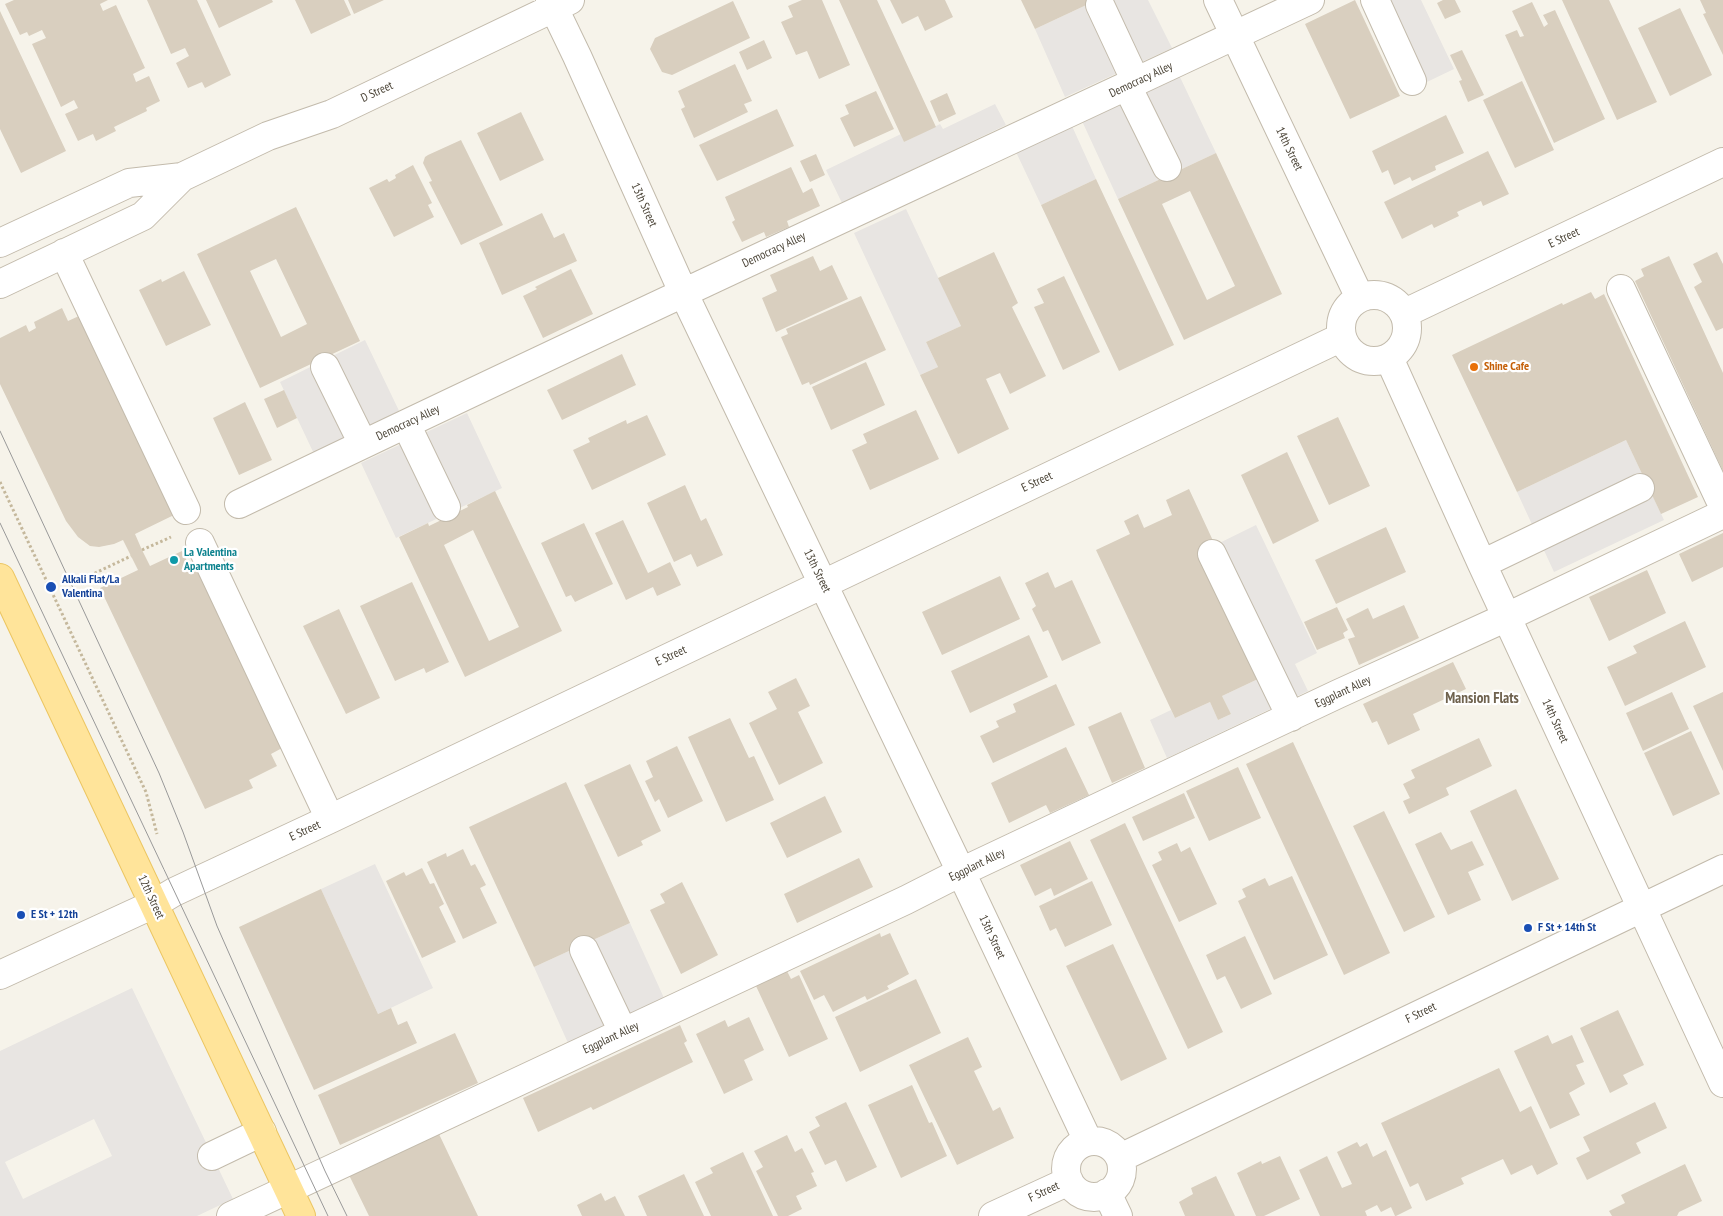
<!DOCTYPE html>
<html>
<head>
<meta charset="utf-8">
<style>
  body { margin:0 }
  canvas { display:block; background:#f6f3ea }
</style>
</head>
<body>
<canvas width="1723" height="1216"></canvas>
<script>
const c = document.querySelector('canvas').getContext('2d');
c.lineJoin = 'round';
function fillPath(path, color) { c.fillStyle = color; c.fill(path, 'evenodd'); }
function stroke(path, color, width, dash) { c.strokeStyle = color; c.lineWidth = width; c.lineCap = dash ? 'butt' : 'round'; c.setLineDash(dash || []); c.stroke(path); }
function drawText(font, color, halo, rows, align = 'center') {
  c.font = font + ' "PT Sans Narrow",sans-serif'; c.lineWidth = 4.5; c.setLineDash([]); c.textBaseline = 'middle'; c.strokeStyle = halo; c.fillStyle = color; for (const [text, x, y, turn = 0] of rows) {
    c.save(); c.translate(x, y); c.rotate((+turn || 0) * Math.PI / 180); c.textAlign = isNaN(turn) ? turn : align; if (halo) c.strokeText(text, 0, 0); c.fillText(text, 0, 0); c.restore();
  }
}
fillPath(new Path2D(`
  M1097 0H1148L1172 48 1065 97 1035 29Z
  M1362 0H1421L1454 69 1406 92Z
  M1179 75 1216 153 1118 199 1082 121Z
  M995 104 1006 125 842 203 826 170 901 134 904 142 940 124 943 129Z
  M1072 126 1096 179 1041 205 1016 152Z
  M906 209 961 326 926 342 938 367 920 375 854 233Z
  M365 340 402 417 316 458 280 382Z
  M467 413 502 488 396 538 361 463Z
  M1626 440 1664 520 1554 572 1517 492Z
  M1256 525 1317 653 1295 664 1308 691 1167 758 1150 720 1171 710 1175 718 1210 702 1218 720 1231 714 1222 696 1258 679 1199 553Z
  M375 864 433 988 378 1014 321 889Z
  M630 923 664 998 568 1043 534 967Z
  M132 988 233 1199 197 1216H0V1051ZM94 1119 112 1156 23 1199 5 1162Z`), '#e8e5e2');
fillPath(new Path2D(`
  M14 0H108L100 4 103 11 116 5 145 68 133 74 136 82 149 76 160 101 146 108 147 111 114 127 116 131 96 141 93 134 78 141 65 114 78 108 74 100 61 107 32 44 46 38 42 30 29 36 27 32 20 35 5 4Z
  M147 0H197L231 75 205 88 202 82 188 88 176 63 189 56 185 48 171 54Z
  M206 0H272L273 2 219 28Z
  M295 0H344L351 15 311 34Z
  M348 0H384L354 14Z
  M802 0H822L850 65 819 79 807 51 796 55 781 22 793 17 788 6Z
  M839 0H877L936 127 904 142Z
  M890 0H945L953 17 925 31 918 16 902 24Z
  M1021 0H1097L1035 29Z
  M1355 0 1400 96 1350 119 1305 24Z
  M1443 0H1455L1461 12 1445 19 1437 3Z
  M1562 0H1609L1657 102 1617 120Z
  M1700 0H1723V55L1703 14 1706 13Z
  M733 1 750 38 672 75 662 72 650 49 655 38Z
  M1532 2 1544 27 1548 24 1543 15 1555 10 1605 119 1554 143 1505 35 1517 30 1520 37 1524 36 1512 11Z
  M1680 8 1712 75 1670 96 1638 28Z
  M0 11 66 151 21 173 0 129Z
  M764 40 772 58 747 70 739 52Z
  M1462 50 1484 95 1468 102 1459 81 1462 80 1450 55Z
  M735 64 752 101 744 104 748 112 694 138 681 109 685 107 678 91Z
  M1522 81 1554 150 1515 168 1483 100Z
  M876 91 894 129 854 147 840 118 849 114 845 105Z
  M947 93 956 114 939 122 930 101Z
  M777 109 794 146 717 181 699 145Z
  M521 112 544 160 500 181 477 133Z
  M1446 115 1464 153 1435 166 1436 170 1412 181 1410 177 1394 185 1388 170 1382 173 1372 151Z
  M461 140 503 225 461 245 429 182 432 181 423 163 425 157 428 155Z
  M1488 151 1509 194 1483 206 1481 201 1457 212 1459 216 1434 228 1432 224 1402 239 1384 202Z
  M1216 153 1282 294 1184 340 1118 199ZM1190 191 1235 286 1207 300 1162 204Z
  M816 154 825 175 810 182 800 161Z
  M413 165 432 203 428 205 434 217 394 237 369 188 387 179 389 182 396 178 395 175Z
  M791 167 803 193 812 188 820 206 787 221 789 227 766 237 764 232 742 242 732 222 735 220 725 197Z
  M1096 179 1174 345 1119 371 1041 205Z
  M296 207 360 341 260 388 197 254ZM276 259 307 324 281 337 250 271Z
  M542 213 554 238 564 233 577 261 502 295 479 243Z
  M994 252 1018 303 1012 307 1046 376 1010 394 1000 373 986 379 1009 429 958 454 920 375 938 367 926 342 961 326 938 278Z
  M1717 252 1723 264V328L1716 331 1694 287 1702 282 1693 264Z
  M813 256 820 271 832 265 848 299 776 332 762 298 777 291 770 275Z
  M1669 256 1723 373V471L1635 281 1644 276 1641 269Z
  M571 269 593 314 543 338 523 296 537 289 535 287Z
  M184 271 211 325 166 346 139 290 161 279 162 282Z
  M1064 276 1100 352 1063 370 1034 307 1044 303 1037 289Z
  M1591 292 1595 299 1604 294 1698 497 1661 514 1626 440 1517 492 1452 355 1562 303 1563 305Z
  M861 296 886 350 810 385 809 382 802 385 781 337 788 334 786 329Z
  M62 308 68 321 79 316 174 515 135 534 142 550 150 566 182 551 190 567 198 564 284 747 271 754 277 766 249 780 253 788 205 809 100 588 138 570 123 540 114 544 99 547 90 546 78 537 66 521 0 384V338L26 325 29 332 36 328 34 322Z
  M622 354 636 385 562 420 547 390Z
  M866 362 885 405 831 430 812 387Z
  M284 390 297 418 277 428 264 399Z
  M245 402 272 460 239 475 213 418Z
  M916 410 939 459 870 490 852 450 867 443 863 434Z
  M647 415 666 455 592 490 573 450 590 442 588 438 626 420 627 424Z
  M1338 417 1370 486 1329 505 1297 436Z
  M1287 452 1319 521 1273 544 1241 475Z
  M685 485 701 521 706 518 723 555 697 567 691 554 674 562 647 503Z
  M1189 489 1215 545 1258 679 1222 696 1231 714 1218 720 1210 702 1175 718 1096 550 1130 534 1124 521 1138 514 1144 528 1172 515 1166 500Z
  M495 491 562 631 465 677 399 537 428 523 429 526 468 507 467 505ZM473 530 519 627 489 641 444 545Z
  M623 520 648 573 670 562 681 585 657 596 653 587 626 600 595 533Z
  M584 523 613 584 575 602 571 595 566 597 541 543Z
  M1386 527 1406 572 1336 604 1315 560Z
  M1723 533V567L1692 582 1679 554Z
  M1647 570 1666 613 1609 641 1589 597Z
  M1048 572 1055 588 1072 580 1101 643 1062 661 1048 630 1043 632 1032 609 1036 606 1025 583Z
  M1000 576 1020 619 942 655 922 612Z
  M412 582 449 662 426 673 424 668 395 681 360 606Z
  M1404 605 1419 638 1359 665 1348 639 1355 637 1346 619 1368 608 1373 619Z
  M1337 607 1348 630 1343 633 1345 638 1317 650 1304 622Z
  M339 609 380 698 346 714 303 626Z
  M1685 621 1706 667 1625 706 1607 667 1637 653 1633 646Z
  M1029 635 1048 677 970 713 951 671Z
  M1453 662 1466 689 1413 714 1420 730 1388 745 1377 721 1372 723 1363 704Z
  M796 678 810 706 798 712 823 763 779 785 749 723 777 709 768 692Z
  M1056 684 1075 725 993 763 980 736 999 727 996 721 1016 712 1013 704Z
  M1672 692 1689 729 1643 751 1626 713Z
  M1723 692V771L1693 706Z
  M1121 712 1145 768 1112 783 1088 727Z
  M730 718 749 758 754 756 774 800 726 822 688 737Z
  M1691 731 1720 794 1673 816 1644 753Z
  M1479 738 1492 766 1446 788 1449 795 1409 814 1403 801 1410 798 1403 784 1415 778 1411 770Z
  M1293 742 1390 953 1344 975 1246 764Z
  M677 746 703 801 668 818 659 799 655 802 645 781 653 777 646 761Z
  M1066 747 1089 795 1050 813 1046 805 1009 823 991 783Z
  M630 764 661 831 641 841 643 845 618 857 584 785Z
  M1238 767 1261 818 1209 841 1186 791Z
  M566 782 630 923 534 967 469 827Z
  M1516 789 1559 879 1512 901 1470 811Z
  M1184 793 1195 818 1143 841 1132 817Z
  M825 796 842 832 787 858 770 823Z
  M1384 811 1435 917 1404 932 1353 826Z
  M1125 823 1223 1032 1188 1049 1090 840Z
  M1441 832 1451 850 1472 841 1484 865 1468 872 1481 900 1448 915 1415 844Z
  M1070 841 1088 879 1054 896 1051 888 1035 896 1020 865Z
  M1177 843 1181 852 1190 847 1217 904 1179 922 1152 865 1162 860 1158 852Z
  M463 849 471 866 475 864 486 885 480 888 497 923 463 939 427 862 446 853 447 857Z
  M859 858 873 887 797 923 784 894Z
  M422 868 430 884 434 883 444 904 439 907 456 942 422 958 386 881 404 872 406 876Z
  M1292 876 1328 955 1274 980 1238 901 1246 897 1242 889 1265 878 1269 886Z
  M1092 881 1112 925 1065 947 1056 928 1050 931 1039 906Z
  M682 882 718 955 681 974 650 910 665 903 660 894Z
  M321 889 378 1014 391 1008 398 1025 407 1021 417 1043 314 1090 239 927Z
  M880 933 881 937 890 933 909 974 887 986 889 989 867 1000 865 996 833 1012 824 995 814 1000 800 971Z
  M1245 936 1272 994 1241 1009 1225 976 1217 980 1206 955Z
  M1113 944 1167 1059 1121 1081 1066 966Z
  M787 971 791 979 799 975 828 1039 789 1057 756 986Z
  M916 979 941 1033 860 1072 835 1017Z
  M1618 1010 1644 1065 1623 1075 1628 1084 1610 1093 1580 1028Z
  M749 1017 764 1050 744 1060 753 1080 724 1094 696 1034 725 1020 728 1027Z
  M680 1025 687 1041 684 1043 693 1062 593 1110 591 1107 538 1132 523 1098Z
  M455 1033 478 1083 340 1145 318 1095Z
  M1548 1035 1552 1044 1572 1035 1584 1062 1576 1065 1585 1084 1569 1093 1580 1115 1550 1129 1514 1051Z
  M968 1037 982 1067 974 1071 993 1111 1000 1107 1014 1138 957 1165 909 1065Z
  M1499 1068 1520 1112 1531 1106 1558 1164 1537 1175 1532 1165 1511 1175 1503 1159 1461 1178 1464 1184 1426 1201 1418 1183 1410 1187 1381 1123Z
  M912 1085 929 1123 932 1122 947 1156 901 1178 868 1105Z
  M846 1102 877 1167 846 1182 836 1160 825 1165 809 1132 820 1126 815 1117Z
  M1655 1102 1667 1128 1636 1143 1641 1153 1587 1180 1576 1158 1590 1151 1583 1137Z
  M438 1132 478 1216H369L349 1175Z
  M787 1135 795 1152 802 1148 814 1172 811 1173 817 1186 796 1196 802 1209 788 1216H778L756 1171 763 1167 754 1151Z
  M1357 1142 1360 1147 1367 1143 1373 1157 1386 1150 1412 1208 1396 1216H1395L1391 1207 1381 1212 1377 1205 1365 1211 1367 1216H1320L1299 1170 1327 1156 1342 1188 1352 1184 1337 1152Z
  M743 1152 773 1216H711L695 1182 713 1173 710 1168Z
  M1280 1156 1300 1199 1264 1216H1256L1237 1173 1261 1161 1262 1164Z
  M1685 1164 1702 1201 1679 1212 1677 1216H1612L1609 1211 1625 1203 1621 1195Z
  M684 1174 704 1216H647L638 1196Z
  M1216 1176 1235 1216H1185L1179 1202 1193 1194 1191 1188Z
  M601 1193 605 1201 615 1196 625 1216H582L577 1205Z`), '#d9cfbf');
const minor = new Path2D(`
  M550 0 577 56 683 292 961 872 1088 1141
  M1218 0 1360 298
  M1375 0 1412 81
  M1100 5 1136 82
  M1127 86 1167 167
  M0 243 129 183 182 177 268 136 332 114 570 0
  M64 253 186 510
  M0 284 143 216 182 177
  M1621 289 1723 506
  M1341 328a33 33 0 1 1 66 0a33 33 0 1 1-66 0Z
  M1405 313 1723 162
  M1389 358 1482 564 1723 1083
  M325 367 363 444
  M406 424 446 507
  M239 504C594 332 953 168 1310 0
  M200 543 330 819
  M1212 554 1291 717
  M1482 564 1640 488
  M584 950 623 1032
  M0 975 154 904 174 892 330 819 1342 337
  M1066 1169a28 28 0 1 1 56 0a28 28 0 1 1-56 0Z
  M212 1156 262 1132
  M1120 1158 1723 869
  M1107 1193 1118 1216
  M231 1216 906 900 961 872 1338 694 1507 617 1723 514
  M993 1216 1069 1181`);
const major = new Path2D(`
  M0 578 301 1216`);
stroke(minor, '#c3bbac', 30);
stroke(major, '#ecc662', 30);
stroke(new Path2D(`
  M0 482 146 792 157 834
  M142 550 171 537
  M72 584 131 556`), '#c5b89c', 3, [2.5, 2.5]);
stroke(minor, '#fff', 28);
stroke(major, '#ffe49a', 28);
stroke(new Path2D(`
  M0 431 159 773 183 832 217 926 325 1171 347 1216
  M0 523 328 1216`), '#999', 1);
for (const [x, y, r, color] of [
  [1474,367,5,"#e8710a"],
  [174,560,5,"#0f9aa8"],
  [51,587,6,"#1a4fb4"],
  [21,915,5,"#1a4fb4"],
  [1528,928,5,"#1a4fb4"]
]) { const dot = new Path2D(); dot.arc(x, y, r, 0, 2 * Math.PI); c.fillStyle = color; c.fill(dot); stroke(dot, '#fff', 2); }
drawText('12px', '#4b4437', '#fff', [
  ["Democracy Alley",1141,80,-25],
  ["D Street",377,92,-25],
  ["14th Street",1289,149,64],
  ["13th Street",644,205,66],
  ["E Street",1564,238,-25],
  ["Democracy Alley",774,250,-25],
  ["Democracy Alley",408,423,-25],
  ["E Street",1037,482,-25],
  ["13th Street",817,571,64],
  ["E Street",671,656,-25],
  ["Eggplant Alley",1343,692,-25],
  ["14th Street",1555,721,65],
  ["E Street",305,831,-25],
  ["Eggplant Alley",977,865,-26],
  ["12th Street",151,897,65],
  ["13th Street",992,937,65],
  ["F Street",1421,1013,-26],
  ["Eggplant Alley",611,1038,-25],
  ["F Street",1044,1192,-25]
]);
drawText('bold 12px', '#c56008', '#fff', [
  ["Shine Cafe",1484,367]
], 'left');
drawText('bold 12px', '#0d838f', '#fff', [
  ["La Valentina",184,553],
  ["Apartments",184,567]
], 'left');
drawText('bold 12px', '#164399', '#fff', [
  ["Alkali Flat/La",62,580],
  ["Valentina",62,594],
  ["E St + 12th",31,915],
  ["F St + 14th St",1538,928]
], 'left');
drawText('bold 15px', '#6f624e', '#fff', [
  ["Mansion Flats",1482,699]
]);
</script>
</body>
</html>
